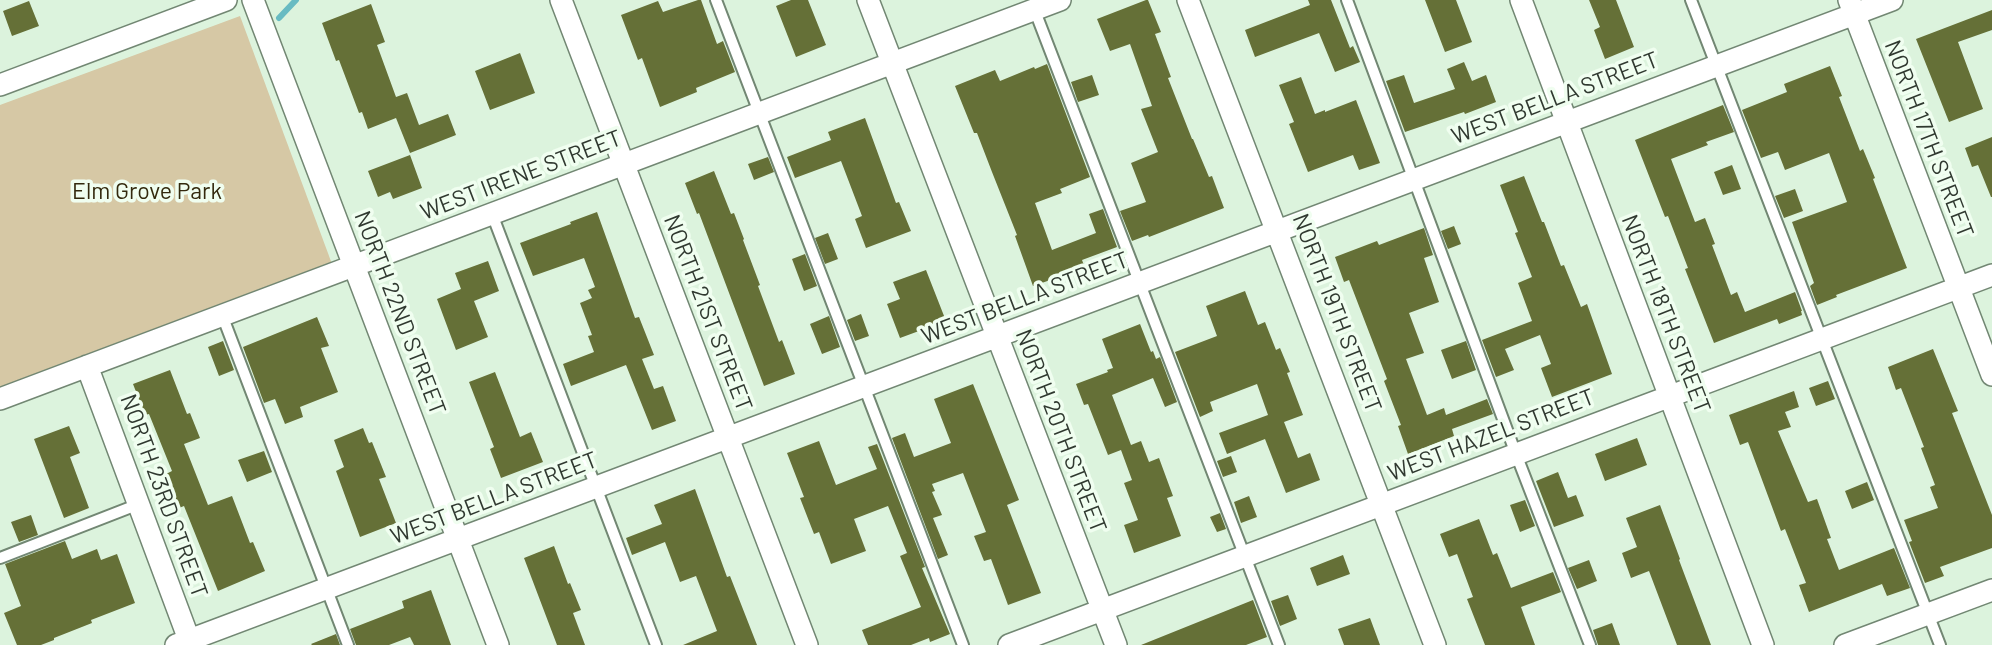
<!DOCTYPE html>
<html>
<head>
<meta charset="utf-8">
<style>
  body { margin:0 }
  canvas { display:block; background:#dcf3dd }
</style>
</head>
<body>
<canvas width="1992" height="645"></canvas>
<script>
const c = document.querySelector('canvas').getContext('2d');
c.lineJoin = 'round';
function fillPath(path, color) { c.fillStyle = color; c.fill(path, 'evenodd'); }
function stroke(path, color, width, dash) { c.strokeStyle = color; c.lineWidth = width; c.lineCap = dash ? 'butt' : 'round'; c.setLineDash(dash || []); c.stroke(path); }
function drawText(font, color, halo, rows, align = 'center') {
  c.font = font + ' Barlow,sans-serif'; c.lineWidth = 7; c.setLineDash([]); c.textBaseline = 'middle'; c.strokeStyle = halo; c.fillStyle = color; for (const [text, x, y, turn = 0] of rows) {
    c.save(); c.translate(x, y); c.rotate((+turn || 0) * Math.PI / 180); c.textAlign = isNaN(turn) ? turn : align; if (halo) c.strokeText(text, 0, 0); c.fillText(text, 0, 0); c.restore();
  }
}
fillPath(new Path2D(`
  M240 16 332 264 0 387V105Z`), '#d6c8a5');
stroke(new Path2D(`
  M279 18 296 0`), '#68bbc2', 6);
fillPath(new Path2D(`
  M698 0H701L717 44 723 41 735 72 696 88 697 92 660 107 642 58 638 60 621 15 658 1 663 12Z
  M791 0H808L826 45 796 57 776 6Z
  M1146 0H1148L1161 32 1155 34 1171 77 1168 78 1192 139H1193L1209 177 1212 176 1224 208 1149 237 1148 235 1132 241 1120 211 1146 202 1131 163 1158 152 1141 109 1152 106 1130 44 1110 51 1097 19Z
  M1308 0H1331L1350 48 1353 46 1360 62 1335 72 1319 33 1255 57 1245 30 1310 5Z
  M1425 0H1456L1472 42 1445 52Z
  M1589 0H1616L1634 47 1605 59 1594 30 1600 27Z
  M29 1 39 26 12 36 3 11Z
  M371 4 385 42 377 45 396 97 407 93 419 125 448 114 456 135 410 153 396 118 368 129 362 112 359 113 339 60 336 61 322 23Z
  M1992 10V30L1958 42 1983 109 1949 122 1916 39Z
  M520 53 535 93 490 110 475 71Z
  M1464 62 1472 81 1486 75 1496 102 1465 114 1464 112 1405 132 1386 81 1404 75 1414 103 1455 89 1447 69Z
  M1047 64 1090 177 1060 189 1062 193 1035 203 1052 250 1096 233 1089 214 1103 209 1117 247 1082 260 1085 268 1033 286 1015 236 1017 235 992 172 977 133H974L955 86 995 70 1000 81 1034 67 1035 69Z
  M1830 66 1842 96 1839 97 1860 151 1863 149 1875 178 1873 179 1907 268 1836 295 1837 297 1817 305 1810 286 1814 283 1792 222 1847 202 1829 153 1785 170 1778 152 1761 158 1742 110 1787 92 1784 84Z
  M1092 75 1099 95 1078 102 1071 82Z
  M1301 77 1315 114 1325 110V112L1356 100 1380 163 1359 170 1353 155 1308 172 1289 124 1294 122 1279 85Z
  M1723 105 1734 132 1706 142 1708 145 1671 159 1695 222 1705 218 1715 244 1712 245 1731 295 1737 292 1745 312 1795 292 1802 311H1801L1802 315 1779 324 1777 319 1714 343 1685 269 1688 268 1668 216 1665 217 1635 140Z
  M865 118 896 203 899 202 911 231 866 248 855 219 862 216 841 161 795 178 787 157 831 140 828 132Z
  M1992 137V197H1991L1978 165 1972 167 1965 148Z
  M410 155 422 188 393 199 390 192 378 197 368 171Z
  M768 157 774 172 754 180 748 164Z
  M1732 165 1741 189 1723 195 1714 172Z
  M714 171 731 214 734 213 744 239 743 240 760 285 758 286 779 342 782 340 795 374 764 386 699 213 697 214 685 183Z
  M1524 176 1542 222H1544L1561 266 1564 265 1581 307 1587 304 1612 374 1552 397 1541 368 1551 364 1540 335 1505 349 1514 370 1496 377 1482 340 1532 321 1518 283 1532 277 1515 233 1518 232 1500 185Z
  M1795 189 1803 211 1784 218 1775 196Z
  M597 212 635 318 639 317 654 355 642 359 654 389 663 386 676 421 652 430 626 365 571 386 563 364 594 352 588 336 592 335 580 303 592 298 588 290 595 287 584 258 533 276 520 243 571 224 570 222Z
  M1454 226 1461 244 1448 249 1441 231Z
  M1424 228 1433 255 1424 258 1439 302 1409 313 1424 353 1406 359 1427 415 1444 408 1446 415 1487 399 1493 414 1452 429 1454 436 1408 454 1398 426 1401 425 1384 381 1387 379 1349 280 1344 282 1335 257 1377 241 1379 245Z
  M828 233 838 259 825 264 815 238Z
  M805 254 817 286 804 291 792 259Z
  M488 261 499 291 474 301 488 337 456 350 437 299 461 289 455 273Z
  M926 270 946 321 900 338 887 304 900 299 893 282Z
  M1245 291 1258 325 1265 322 1276 350 1280 348 1290 372 1287 373 1303 415 1284 422 1298 458 1310 453 1320 480 1286 493 1265 439 1227 454 1219 433 1268 415 1257 384 1210 402 1213 411 1200 417 1175 352 1217 336 1206 306Z
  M861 314 869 336 855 341 847 320Z
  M829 316 840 347 822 354 810 324Z
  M317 317 329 346 321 348 338 392 300 407 303 417 285 424 275 399 264 403 243 347Z
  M1140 324 1151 352 1153 351 1156 359 1160 357 1177 402 1165 407 1153 378 1112 395 1131 445 1141 441 1149 462 1159 458 1173 496 1167 498 1181 536 1134 553 1124 525 1138 520 1124 483 1132 480 1121 450 1108 455 1088 404 1084 405 1076 384 1108 372 1107 370 1113 368 1102 339Z
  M223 341 234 370 219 376 208 347Z
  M1466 341 1476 370 1452 379 1441 350Z
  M1933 349 1958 411 1952 413 1992 515V548L1940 567 1944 576 1925 583 1909 542 1912 541 1904 520 1938 508 1930 487 1935 485 1921 448 1924 447 1901 388 1896 390 1888 367Z
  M170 370 187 414 190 413 200 438 184 444 208 505 232 496 250 543 253 542 265 571 218 591 184 506 179 508 166 474 172 471 149 414 145 415 133 384Z
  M495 372 520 437 531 432 543 462 501 478 490 449 494 447 469 382Z
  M1828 381 1835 399 1816 406 1809 388Z
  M973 384 1019 500 1007 505 1041 593 1008 605 991 559 984 561 974 536 986 532 963 473 932 484 935 491 932 492 942 515 933 518 948 555 938 559 892 438 905 433 914 457 951 443 934 399Z
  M1794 391 1799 407 1785 412 1791 427 1778 431 1808 502 1817 499 1831 538 1827 539 1839 570 1894 548 1910 588 1887 596 1882 584 1809 612 1799 585 1806 583 1785 529 1781 531 1748 442 1740 445 1729 415Z
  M69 426 80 453 70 457 89 508 64 518 34 439Z
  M363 428 369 443 372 442 386 477 379 479 396 523 360 537 336 471 344 467 334 440Z
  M1637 438 1647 465 1605 481 1595 454Z
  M819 441 836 485 877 469 868 447 877 444 925 567 922 568 950 634 930 642 929 638 911 645H868L862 630 921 607 900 556 907 553 888 506 854 519 866 551 831 564 819 532 814 534 800 498 804 497 787 453Z
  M264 451 272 472 247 482 238 460Z
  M1231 456 1237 472 1223 477 1217 461Z
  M1558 472 1568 498 1576 495 1584 516 1554 527 1536 481Z
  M1867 482 1874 500 1852 509 1845 491Z
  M695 489 727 577 730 576 757 645H683L717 631 696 576 680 582 665 542 632 555 626 538 662 524 654 505Z
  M1249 496 1257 517 1241 523 1234 502Z
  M1525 500 1535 526 1520 532 1510 505Z
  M1660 505 1680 559 1679 560 1711 645H1677L1649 571 1631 578 1622 553 1637 547 1626 518Z
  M1220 513 1226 529 1217 532 1210 517Z
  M31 515 38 535 19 542 11 522Z
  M1479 519 1493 555 1497 553 1511 588 1553 572 1561 592 1521 607 1535 645H1485L1467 599 1473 597 1457 554 1449 557 1440 534Z
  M65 541 72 559 97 549 101 560 117 554 135 603 91 620 92 623 54 638V640L41 645H17L4 613 21 606 5 564Z
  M554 546 568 584 570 583 581 610 573 613 585 645H557L524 558Z
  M1343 555 1350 574 1317 586 1310 568Z
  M1589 560 1597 581 1577 589 1568 568Z
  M431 590 451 645H414L410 637 389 645H356L350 629 404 608 402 601Z
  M1288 595 1297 619 1280 626 1271 601Z
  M1253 600 1267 637 1246 645H1141Z
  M1370 618 1380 645H1344L1338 629Z
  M1612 623 1620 645H1598L1593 630Z
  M336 634 340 645H312L311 644Z`), '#657037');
const lane = new Path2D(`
  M716 0 963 645
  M1347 0 1516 454 1590 645
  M1691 0 1940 645
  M1033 6 1279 645
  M492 214 656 645
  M222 315 348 645
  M0 558 139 504`);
const street = new Path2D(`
  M253 0 498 645
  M561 0 807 645
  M868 0 1116 645
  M1188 0 1435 645
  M1521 0 1763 645
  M1849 0 1992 375
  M0 85 226 0
  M87 366 191 645
  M0 399 1060 0
  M176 645 1892 0
  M1009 645 1992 275
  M1845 645 1992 590`);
stroke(lane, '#728773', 14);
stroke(street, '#728773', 24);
stroke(lane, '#fff', 10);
stroke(street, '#fff', 21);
drawText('23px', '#303930', '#f0fef0', [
  ["WEST BELLA STREET",1555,98,-21],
  ["NORTH 17TH STREET",1929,139,69],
  ["WEST IRENE STREET",521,175,-21],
  ["WEST BELLA STREET",1025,298,-21],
  ["NORTH 22ND STREET",400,313,69],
  ["NORTH 21ST STREET",708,313,69],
  ["NORTH 19TH STREET",1337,313,69],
  ["NORTH 18TH STREET",1666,314,69],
  ["NORTH 20TH STREET",1061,431,69],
  ["WEST HAZEL STREET",1491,435,-21],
  ["NORTH 23RD STREET",164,496,70],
  ["WEST BELLA STREET",494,498,-21]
]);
drawText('23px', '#33290d', '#f0fef0', [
  ["Elm Grove Park",147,191]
]);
</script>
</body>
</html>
